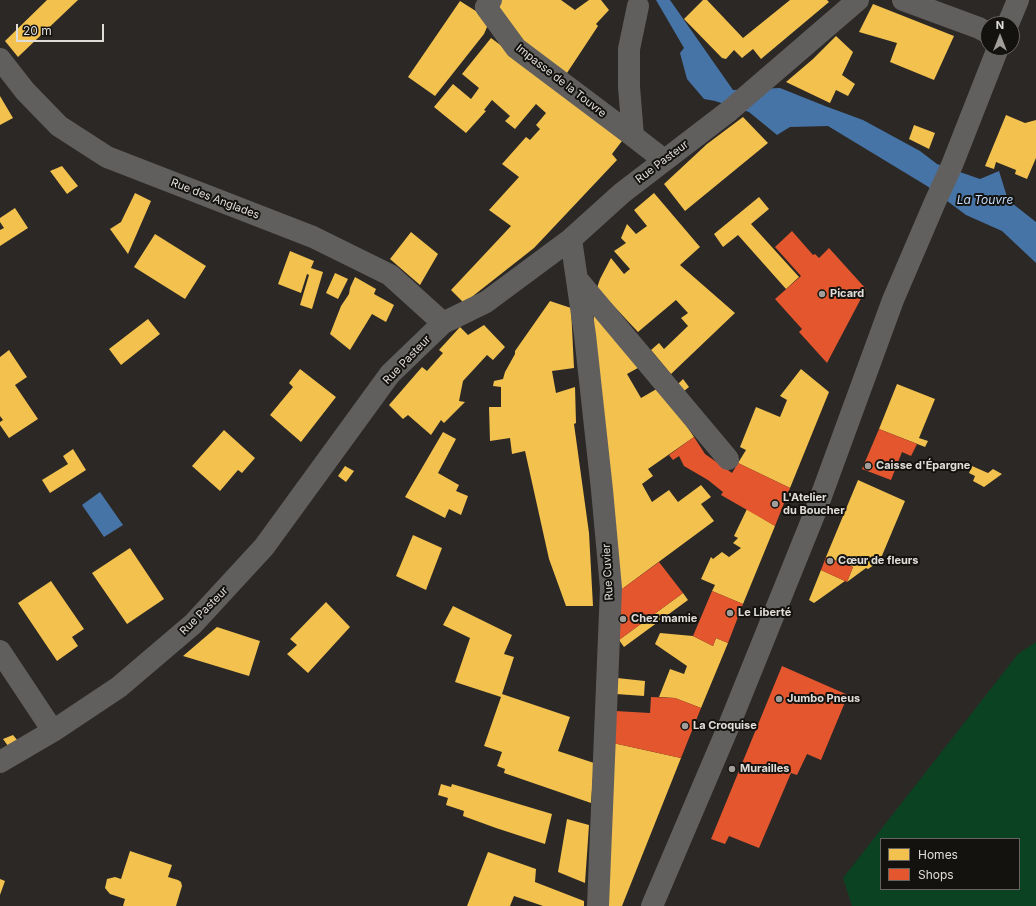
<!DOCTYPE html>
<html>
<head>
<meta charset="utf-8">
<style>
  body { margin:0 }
  #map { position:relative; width:1036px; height:906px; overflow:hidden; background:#2b2826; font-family:Inter,sans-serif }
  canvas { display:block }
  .legend { position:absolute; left:880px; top:838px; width:140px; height:52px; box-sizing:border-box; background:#14120f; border:1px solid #666360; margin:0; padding:5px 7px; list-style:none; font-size:12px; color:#e0ddd9 }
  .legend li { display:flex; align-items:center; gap:8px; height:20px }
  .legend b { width:20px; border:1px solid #666360 }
  .north { position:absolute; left:980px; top:16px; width:40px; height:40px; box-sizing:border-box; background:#14120f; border:1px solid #666360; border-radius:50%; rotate:0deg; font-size:11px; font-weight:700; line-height:16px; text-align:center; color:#e0ddd9 }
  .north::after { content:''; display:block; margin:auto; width:14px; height:18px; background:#a19e9a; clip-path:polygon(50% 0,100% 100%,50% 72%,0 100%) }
  .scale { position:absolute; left:16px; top:24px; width:88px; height:18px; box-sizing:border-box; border:2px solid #e0ddd9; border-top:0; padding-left:5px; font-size:12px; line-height:14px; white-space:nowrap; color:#e0ddd9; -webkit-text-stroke:3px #14120f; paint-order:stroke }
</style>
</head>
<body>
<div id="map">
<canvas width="1036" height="906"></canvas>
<ul class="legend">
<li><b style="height:11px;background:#f2c14e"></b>Homes</li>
<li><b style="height:11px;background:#e4572e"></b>Shops</li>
</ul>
<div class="north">N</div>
<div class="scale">20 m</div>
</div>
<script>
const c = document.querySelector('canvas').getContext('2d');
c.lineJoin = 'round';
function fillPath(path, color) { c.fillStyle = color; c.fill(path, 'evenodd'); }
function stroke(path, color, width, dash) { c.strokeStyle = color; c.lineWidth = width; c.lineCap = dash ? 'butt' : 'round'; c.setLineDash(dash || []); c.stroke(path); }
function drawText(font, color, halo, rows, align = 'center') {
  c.font = font + ' Inter,sans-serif'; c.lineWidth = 4; c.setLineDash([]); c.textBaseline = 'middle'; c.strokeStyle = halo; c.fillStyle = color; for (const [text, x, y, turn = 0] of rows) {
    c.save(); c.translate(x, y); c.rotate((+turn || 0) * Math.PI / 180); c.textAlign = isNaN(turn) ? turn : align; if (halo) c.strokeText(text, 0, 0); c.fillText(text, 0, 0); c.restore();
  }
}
fillPath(new Path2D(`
  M1036 642V906H852L843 878 1018 654ZM881 839H1019V889H881Z`), '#0b4322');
fillPath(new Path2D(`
  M656 0H670L733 90 780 88 825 106 863 120 920 151 937 164 980 179 999 171 1008 200 1036 222V263L1002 231 966 215 927 186 828 126 790 127 777 135 749 112 715 101 704 99 687 79 680 53 684 48Z
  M100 492 123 525 104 537 82 505Z`), '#4774a6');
fillPath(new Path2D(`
  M47 0H78L18 57 5 41Z
  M501 0H561L575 10 589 0H601L609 10 596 24 598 26 565 76 534 54 498 10Z
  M703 0H707L743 38 790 0H827L829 2 761 59 753 49 742 58 734 50 726 59 722 58 684 19Z
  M460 1 490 20 484 34 435 96 408 77Z
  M873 4 954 36 934 80 890 62 897 43 859 32Z
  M836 36 853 52 842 75 855 84 848 96 836 90 830 103 786 82 813 59Z
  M491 38 542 76 622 141 612 154 617 160 534 248 464 303 451 290 511 226 489 210 519 177 502 164 526 137 530 140 540 129 536 125 546 113 536 104 515 129 505 121 510 116 492 100 484 110 486 111 466 133 434 107 453 84 471 99 479 88 462 74Z
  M0 96 13 118 0 125Z
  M1006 115 1025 123 1036 120V158L1027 179 1015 174 1016 170 996 162 994 169 985 166Z
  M743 117 768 143 685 211 664 184 707 144Z
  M914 125 935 133 929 149 909 139Z
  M62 166 78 186 67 194 50 171Z
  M135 193 151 201 128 254 110 229 121 222Z
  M654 193 700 247 680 265 735 313 671 374 651 350 659 343 664 349 688 326 681 318 688 313 676 300 638 332 597 288 600 279 611 258 624 274 630 269 614 251 626 243 621 238 627 224 636 234 647 226 634 210Z
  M759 197 769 209 751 224 799 277 786 289 738 235 723 247 714 234Z
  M15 208 28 228 0 246V230L4 228 0 222V218Z
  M411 232 438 254 420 285 390 259Z
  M155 234 206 266 185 299 134 267Z
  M290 251 314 261 311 268 323 272 312 309 300 305 309 275 307 274 301 293 278 284Z
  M335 273 348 279 338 299 326 293Z
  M355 277 376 289 374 294 394 305 386 322 372 314 350 350 330 334 341 306 349 294 350 288Z
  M550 301 571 308 574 368 552 371 556 393 575 387 576 423 574 424 589 533 593 606H566L549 559 525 451 512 454 510 438 490 441 489 407H501V387L493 386 494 381 503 379 505 372 515 354V351Z
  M594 314 645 364 627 374 641 398 660 387 694 437 648 469 653 476 642 484 652 502 669 490 678 502 701 485 711 497 701 504 714 521 618 592 593 337Z
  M148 319 160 334 121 365 109 349Z
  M484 325 505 347 493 360 487 355 463 381 459 401 465 402 444 423 441 420 431 435 408 415 403 419 389 405 422 367 427 371 443 353 439 350 460 327 468 335Z
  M9 350 27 377 15 385 38 419 9 438 0 425V422L3 420 0 416V357Z
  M300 369 336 397 301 442 270 415 293 387 289 383Z
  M801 369 829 392 790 488 738 463 746 450 740 447 756 407 780 417 787 400 780 396Z
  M683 379 689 387 684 391 678 384Z
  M897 384 935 399 919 438 928 441 925 447 879 429Z
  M224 430 255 458 242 473 238 470 220 491 192 466Z
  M443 432 456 439 438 473 459 485 456 491 468 496 461 515 449 509 445 518 405 497Z
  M73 449 86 470 50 493 42 480 68 464 63 456Z
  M345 466 354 471 346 482 338 476Z
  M972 466 988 473 993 469 1002 474 984 487 973 481 975 476 969 473Z
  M858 480 905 501 881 558 883 559 868 569 866 568 847 582 853 567 826 557Z
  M747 509 775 526 743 604 712 591 715 585 701 579 711 557 713 559 722 552 729 557 741 548 733 543 738 538 734 536Z
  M413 535 442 548 426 590 396 576Z
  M130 548 164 599 127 624 92 573Z
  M821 570 845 581 814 603 809 600Z
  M51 581 84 629 72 637 78 646 57 661 18 603Z
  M683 593 688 600 624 647 619 640Z
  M326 602 350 627 308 673 287 654 297 645 290 639Z
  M453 606 512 635 504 654 514 657 502 694 570 717 558 751 594 763 591 803 504 773 505 769 497 766 502 752 484 746 501 697 455 682 470 638 443 625Z
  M217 627 260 641 249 676 183 656Z
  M660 633 693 636 713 646 716 638 728 643 701 708 675 698 659 697 670 669 684 674 687 666 655 644Z
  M617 678 645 681 644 696 616 694Z
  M13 735 18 741 8 746 3 739Z
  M613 743 681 758 622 906H609L604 903Z
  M441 784 451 787 452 784 552 814 545 844 496 828 463 816 464 811 446 805 448 798 438 795Z
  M567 819 589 825 585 883 558 872Z
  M130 851 172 865 168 877 178 880 181 882 182 886 176 906H123L125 899 110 894 105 888 107 879 115 877 121 879Z
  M488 852 536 869 535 882 584 901V906H543L514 896 510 906H467Z
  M0 879 5 881 0 895Z`), '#f2c14e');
fillPath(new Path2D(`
  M792 231 813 255 815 254 819 258 829 248 866 289 827 363 799 332 802 329 775 299 801 276 775 247Z
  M879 429 917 444 911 456 902 452 891 480 862 469Z
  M694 437 705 454 732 473 738 463 790 488 775 526 721 495 723 492 708 480 684 466 679 456 673 460 669 455Z
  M826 557 853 567 847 582 821 570Z
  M659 562 683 593 619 640 618 592Z
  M712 591 743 604 728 643 716 638 713 646 693 636Z
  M782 666 848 695 821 760 807 754 797 775 791 773 759 848 729 836 725 844 711 839Z
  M651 697 675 698 701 708 681 758 613 743 615 711 650 713Z`), '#e4572e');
stroke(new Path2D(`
  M491 0 486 7 516 48 633 136
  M903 0 979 28 988 33
  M638 6 629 49V87L633 136 664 160
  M0 59 25 91 59 126 107 157 313 237 390 275 443 323
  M571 239 585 335 602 490 611 588 598 906
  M577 279 728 459
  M0 651 53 731
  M0 762 53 731 119 687 193 624 264 547 390 374 443 323 486 302 571 239 622 193 729 111 858 0`), '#615f5e', 22);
stroke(new Path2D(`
  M1008 24 1018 0
  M652 906 730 723 816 510 893 300 935 202 952 165 998 48`), '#62605f', 22);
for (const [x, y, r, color] of [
  [822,294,4,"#a19e9a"],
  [868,466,4,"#a19e9a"],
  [775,504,4,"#a19e9a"],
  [830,561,4,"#a19e9a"],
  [730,613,4,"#a19e9a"],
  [623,619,4,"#a19e9a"],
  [779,699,4,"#a19e9a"],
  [685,726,4,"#a19e9a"],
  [732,769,4,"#a19e9a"]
]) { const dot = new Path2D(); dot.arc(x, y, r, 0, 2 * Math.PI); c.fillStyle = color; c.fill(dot); stroke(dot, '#14120f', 1.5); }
drawText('11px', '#e0ddd9', '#14120f', [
  ["Impasse de la Touvre",561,81,38],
  ["Rue Pasteur",662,162,-37],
  ["Rue des Anglades",215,199,21],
  ["Rue Pasteur",407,360,-46],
  ["Rue Cuvier",608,572,-93],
  ["Rue Pasteur",204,611,-45]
]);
drawText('bold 11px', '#e0ddd9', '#14120f', [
  ["Picard",830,294],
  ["Caisse d'Épargne",876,466],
  ["L'Atelier",783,498],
  ["du Boucher",783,511],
  ["Cœur de fleurs",838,561],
  ["Le Liberté",738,613],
  ["Chez mamie",631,619],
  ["Jumbo Pneus",787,699],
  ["La Croquise",693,726],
  ["Murailles",740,769]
], 'left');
drawText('italic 12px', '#c2ddfd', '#14120f', [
  ["La Touvre",985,200]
]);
</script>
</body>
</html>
